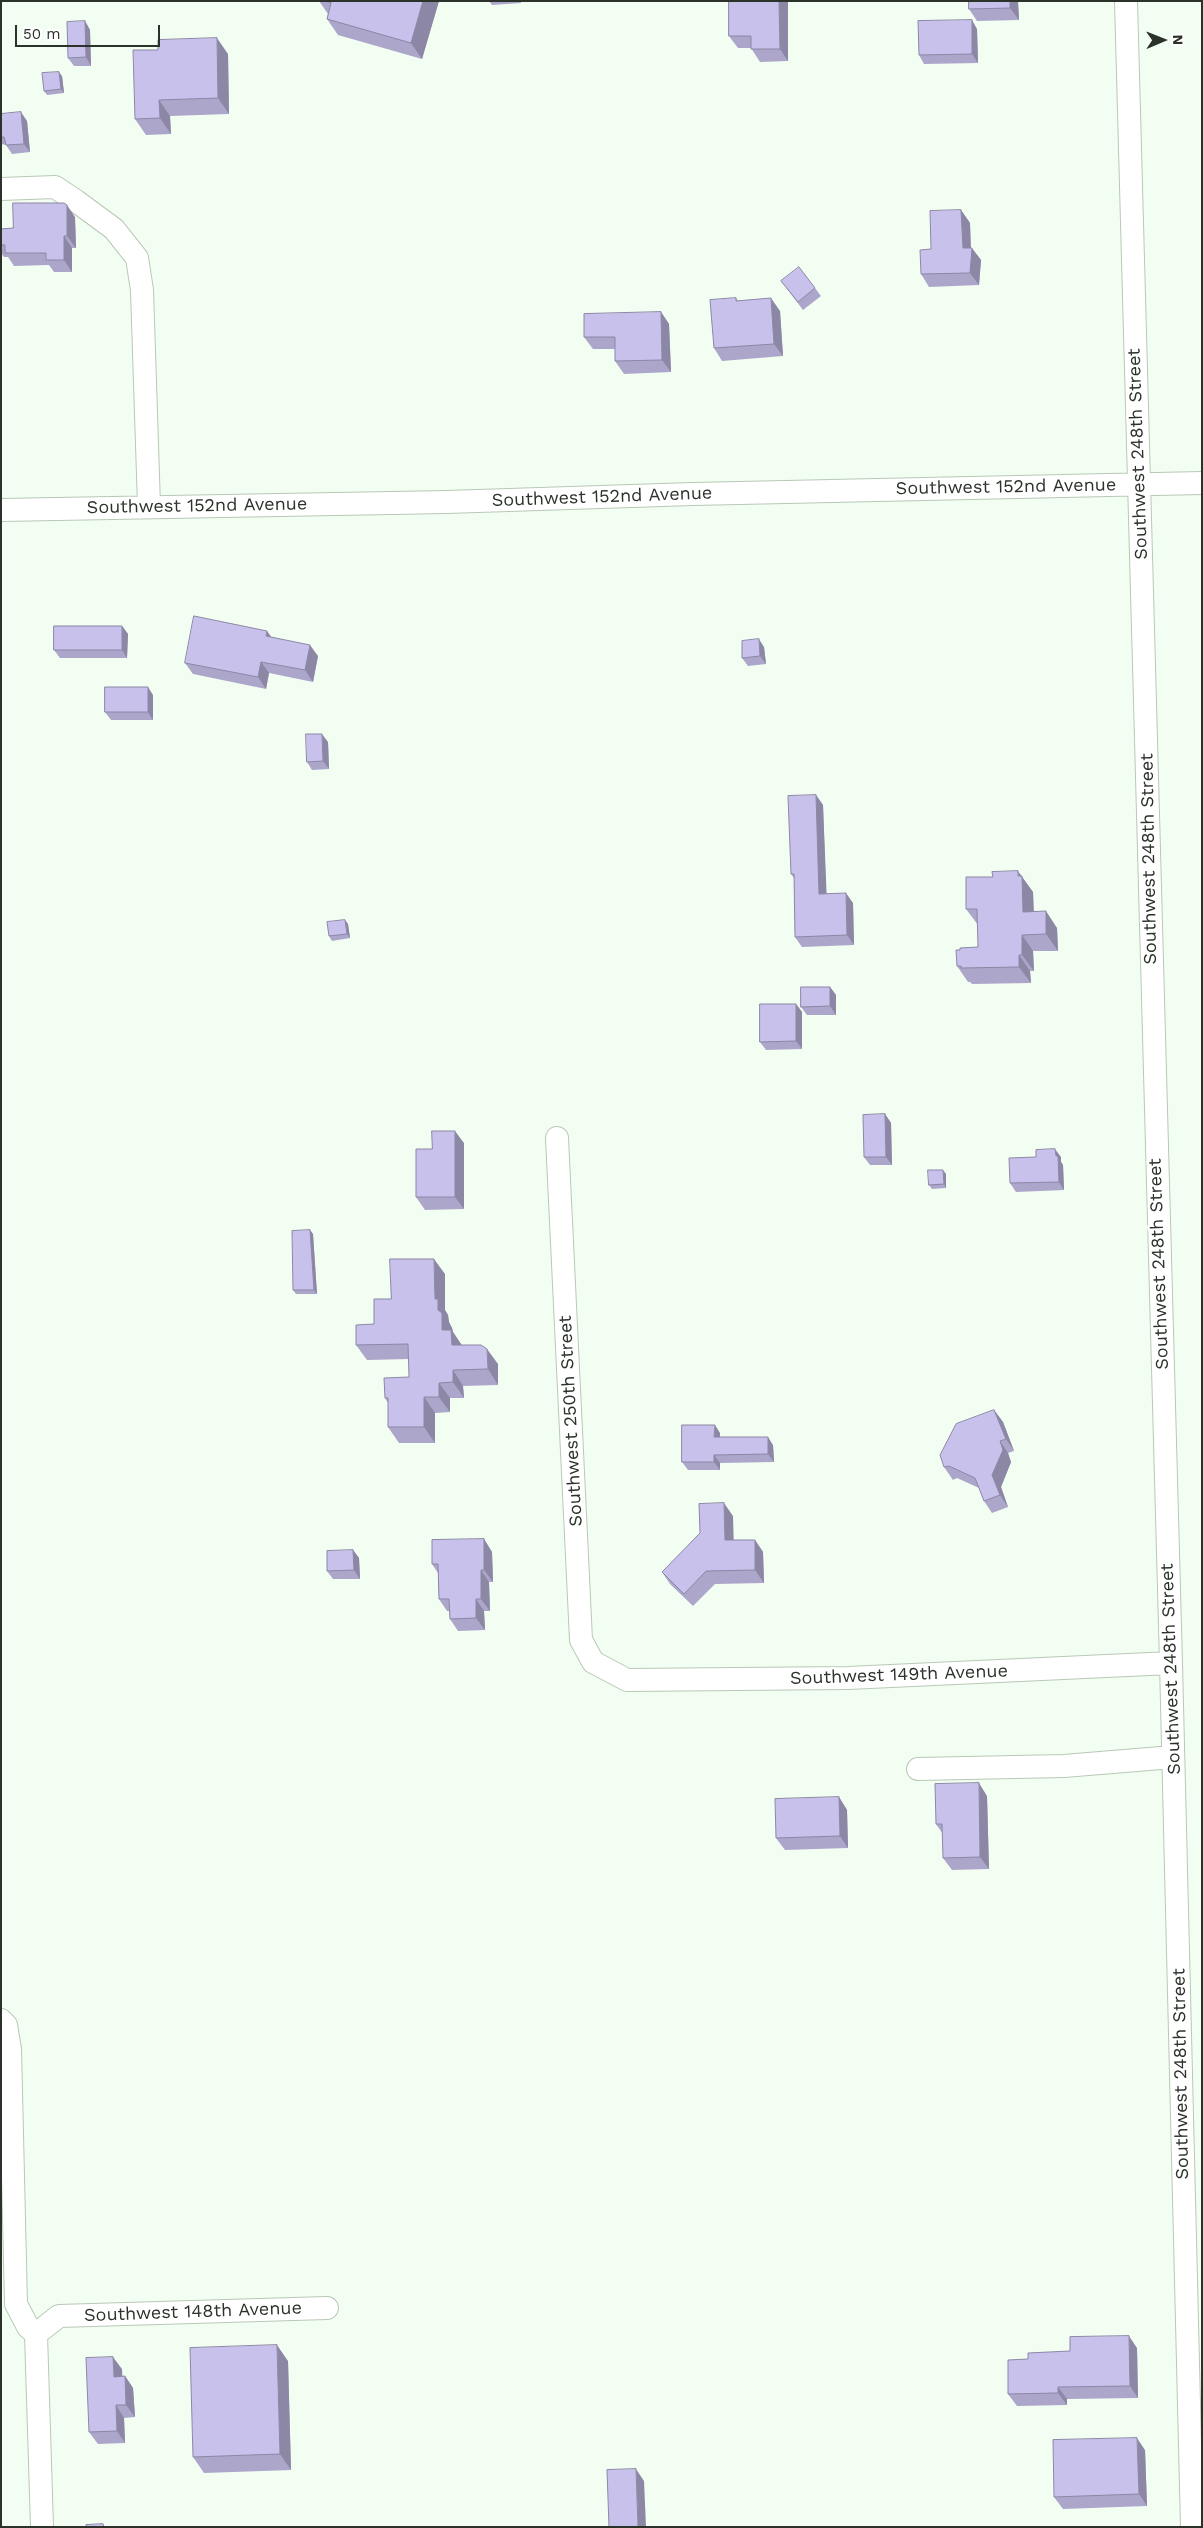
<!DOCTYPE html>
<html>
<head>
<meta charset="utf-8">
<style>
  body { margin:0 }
  #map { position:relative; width:1203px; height:2528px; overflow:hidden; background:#f3fef2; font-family:"Work Sans",sans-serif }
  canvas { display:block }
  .frame { position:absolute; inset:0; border:2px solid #2b322a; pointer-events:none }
  .north { position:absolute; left:1138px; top:15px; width:50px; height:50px; -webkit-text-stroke:4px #fff; paint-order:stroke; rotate:89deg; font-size:14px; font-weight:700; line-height:20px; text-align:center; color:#2b322a }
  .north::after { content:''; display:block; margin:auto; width:18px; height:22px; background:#2b322a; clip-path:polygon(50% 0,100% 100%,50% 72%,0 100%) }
  .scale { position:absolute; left:15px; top:25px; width:145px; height:22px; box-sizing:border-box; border:2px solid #2b322a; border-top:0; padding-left:6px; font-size:15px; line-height:18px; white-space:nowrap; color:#2b322a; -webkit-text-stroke:4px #fff; paint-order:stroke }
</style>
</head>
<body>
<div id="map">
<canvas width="1203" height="2528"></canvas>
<div class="frame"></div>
<div class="north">N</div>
<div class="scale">50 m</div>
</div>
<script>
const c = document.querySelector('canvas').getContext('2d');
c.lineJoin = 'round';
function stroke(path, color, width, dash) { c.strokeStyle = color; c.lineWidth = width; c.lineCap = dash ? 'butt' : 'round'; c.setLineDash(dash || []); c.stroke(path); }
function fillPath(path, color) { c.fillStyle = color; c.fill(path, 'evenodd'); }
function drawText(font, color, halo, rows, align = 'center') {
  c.font = font + ' "Work Sans",sans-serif'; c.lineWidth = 5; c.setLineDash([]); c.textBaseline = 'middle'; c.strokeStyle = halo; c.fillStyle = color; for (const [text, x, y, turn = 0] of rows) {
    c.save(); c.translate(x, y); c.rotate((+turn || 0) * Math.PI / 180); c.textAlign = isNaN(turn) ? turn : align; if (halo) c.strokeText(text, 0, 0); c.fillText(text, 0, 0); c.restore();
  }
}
const minor = new Path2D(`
  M1126 1 1171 1663 1192 2527
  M1 189 55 187 76 201 114 229 137 258 142 290 149 506
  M1 510 447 502 693 494 1202 483
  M557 1138 581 1640 593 1662 627 1680 848 1678 1171 1663
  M918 1769 1064 1766 1173 1757
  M1 2020 6 2025 10 2049 16 2304 28 2327 36 2334
  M42 2527 36 2334 59 2316 327 2308`);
stroke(minor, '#b8c9b5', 24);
stroke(minor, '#fff', 22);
fillPath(new Path2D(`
  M319 1H439L422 59 338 35 327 19 328 14Z
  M489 1H521V3L492 5Z
  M729 1H788V61L760 62 751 48H738L729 36Z
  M969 1H1018L1019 20 977 21 969 9Z
  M85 21 90 30 91 66H74L68 58Z
  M977 29 978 63 924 64 919 55Z
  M158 50 228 54 229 114 170 116 171 134 146 135 135 119Z
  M62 76 64 93 47 95 44 91Z
  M1 114 27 121 30 152 12 154 6 145 1 144Z
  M961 210 970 223 971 248 981 260 979 285 929 287 921 274 931 249Z
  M75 217 76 248H72V272H54L49 265 14 266 8 257H4L1 253V229L13 228Z
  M781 281 815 288 821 296 803 310Z
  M736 298 738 301 780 311 783 356 722 361 714 348Z
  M661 312 669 324 671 372 624 374 615 361V349H593L584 337Z
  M122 626 128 634 127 658H60L54 650Z
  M272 637 318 656 313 682 269 673 266 689 193 674 185 663Z
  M764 647 766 664 748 666 742 658Z
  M153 695V720H111L105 712Z
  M328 742 329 769 312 770 307 762Z
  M816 795 823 805 826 893 853 903 854 945 802 947 795 937 794 878 791 874Z
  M1021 876 1033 892 1034 912 1057 928 1058 951H1033L1034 971H1030L1031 983 972 984 970 982H968L957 966 960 950 978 947V925L966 909Z
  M345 920 348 924 350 938 332 941 329 936Z
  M830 987 836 995V1015H807L801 1007Z
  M796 1004 802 1012V1049L766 1050 760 1042Z
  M885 1114 891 1123 892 1165H870L864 1157Z
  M464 1143V1209L425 1210 416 1197 432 1149Z
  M1061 1157V1162L1063 1165 1064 1190 1016 1192 1010 1183Z
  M946 1174V1188L932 1189 929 1185Z
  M310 1230 313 1234 317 1294H296L293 1290Z
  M445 1274V1310L448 1315 449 1322 452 1328 453 1332 462 1345 498 1364V1385L463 1386 464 1398H450V1412L435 1413V1443H399L388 1427V1403L385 1398 409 1377V1359L367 1360 356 1345 374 1324 391 1299Z
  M994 1410 1003 1422 1014 1451 1008 1453 1011 1462 1001 1487 1008 1507 992 1513 984 1501 979 1488 957 1478 953 1480 944 1467Z
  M720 1433V1437L773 1445 774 1462 720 1463V1470H688L682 1462Z
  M733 1516V1540H755L763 1552 764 1583 715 1584 693 1606 670 1584 662 1572Z
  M484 1539 492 1552 493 1582H489L490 1611H484L485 1630 458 1631 450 1619 449 1611H447L439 1599 438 1573 432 1564Z
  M353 1550 359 1558 360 1579H333L327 1571Z
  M987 1796 989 1869 952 1870 943 1858V1834L936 1824Z
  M839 1797 847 1810 848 1848 785 1850 776 1838Z
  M1137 2348 1138 2398 1067 2399V2405L1017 2406 1008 2394 1028 2359Z
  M288 2361 291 2470 204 2473 193 2457Z
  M122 2369V2376H125L133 2388 135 2417 124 2418 125 2443 98 2444 89 2432Z
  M1145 2450 1147 2506 1063 2509 1054 2497Z`), '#aca6cb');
fillPath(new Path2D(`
  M423 1H439L422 59 411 43Z
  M779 1H788V61L780 49Z
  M1010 1H1018L1019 20 1010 8Z
  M972 20 977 29 978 63 972 54Z
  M85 21 90 30 91 66 86 57Z
  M217 38 228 54 229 114 218 98Z
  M59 72 62 76 64 93 61 89Z
  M159 100 170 116 171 134 160 118Z
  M21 112 27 121 30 152 24 144Z
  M67 205 75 217 76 248 67 236Z
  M961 210 970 223 971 259 972 248 981 260 979 285 970 273 963 248Z
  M64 236 72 248V272L64 260Z
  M771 298 780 311 783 356 774 344Z
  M661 312 669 324 671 372 662 360Z
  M122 626 128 634 127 658 122 650Z
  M267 631 275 642 266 636Z
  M759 639 764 647 766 664 760 656Z
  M310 645 318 656 313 682 305 670Z
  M261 662 269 673 266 689 258 677Z
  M148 687 153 695V720L148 712Z
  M322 734 328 742 329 769 323 761Z
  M816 795 823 805 827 904 819 894Z
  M1018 871 1033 892 1034 928 1023 912Z
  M846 893 853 903 854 945 847 935Z
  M1046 911 1057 928 1058 951 1046 934Z
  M345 920 348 924 350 938 347 934Z
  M1022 935 1033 951 1034 971 1022 955Z
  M1019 955 1030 971 1031 983 1019 967Z
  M830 987 836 995V1015L830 1006Z
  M796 1004 802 1012V1049L796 1041Z
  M885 1114 891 1123 892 1165 886 1157Z
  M455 1131 464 1143V1209L455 1197Z
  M1055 1149 1061 1157V1162L1063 1165 1064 1190 1059 1182Z
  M943 1170 946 1174V1188L944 1184Z
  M310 1230 313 1234 317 1294 314 1290Z
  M434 1259 445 1274V1310L448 1315 449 1322 452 1328 453 1332 462 1346 463 1361 442 1330 435 1299Z
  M487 1349 498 1364V1385L488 1369Z
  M453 1370 463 1386 464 1398 453 1382Z
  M439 1383 450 1398V1412L439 1397Z
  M424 1397 435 1413V1443L424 1427Z
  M994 1410 1003 1422 1014 1451 1006 1439Z
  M715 1425 720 1433V1446L714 1437Z
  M768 1437 773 1445 774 1462 768 1454Z
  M1000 1441 1008 1453 1011 1462 1001 1487 1008 1507 1000 1495 992 1475Z
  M714 1455 720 1463V1470L714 1462Z
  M724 1503 733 1516 734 1552 725 1540Z
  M484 1539 492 1552 493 1582 484 1570Z
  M755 1540 763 1552 764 1583 755 1570Z
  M353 1550 359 1558 360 1579 354 1570Z
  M481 1570 489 1582 490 1611 481 1599Z
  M476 1599 484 1611 485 1630 476 1618Z
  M979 1783 987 1796 989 1869 980 1857Z
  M839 1797 847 1810 848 1848 840 1836Z
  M1129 2336 1137 2348 1138 2398 1130 2386Z
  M277 2345 288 2361 291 2470 280 2454Z
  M113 2357 122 2369 123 2389 114 2377Z
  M125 2376 133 2388 135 2417 126 2405Z
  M1058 2387 1067 2399V2405L1058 2393Z
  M116 2405 124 2418 125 2443 117 2431Z
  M1137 2438 1145 2450 1147 2506 1139 2494Z
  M636 2469 644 2481 646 2527H638Z`), '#8c87a5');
const building = new Path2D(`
  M324 1H423L411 43 327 19 331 3Z
  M729 1H779L780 49H751V36H729Z
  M969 1H1010V8L969 9Z
  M972 20V54L919 55 918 21Z
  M85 21 86 57 68 58 67 22Z
  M217 38 218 98 159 100 160 118 135 119 133 50H158V40Z
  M59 72 61 89 44 91 42 73Z
  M21 112 24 144 6 145 4 137H1V114Z
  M13 203H64L67 205V236H64V260H46V253H5V245H1V229L13 228Z
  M961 210 963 248H972L970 273 921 274 920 250 931 249 930 211Z
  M799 267 815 288 798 302 781 281Z
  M736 298V301L771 298 774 344 714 348 710 300Z
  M661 312 662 360 615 361V337H584V314Z
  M194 616 267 631 266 636 310 645 305 670 261 662 258 677 185 663Z
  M54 626H122V650H54Z
  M759 639 760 656 742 658V641Z
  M105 687H148V712H105Z
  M306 734H322L323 761 307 762Z
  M816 795 819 894 846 893 847 935 795 937 794 874H791L788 796Z
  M1018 871V876H1022L1023 912 1046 911V934L1022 935V955H1019V967L961 968V966H957L956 950H960V948L978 947 977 909H966V877H993L992 872Z
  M345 920 347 934 329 936 327 922Z
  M801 987H830V1006L801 1007Z
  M760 1004H796V1041L760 1042Z
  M885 1114 886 1157H864L863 1115Z
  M432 1131H455V1197H416V1149H432Z
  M1055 1149 1056 1156H1058L1059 1182 1010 1183 1009 1158 1036 1157V1150Z
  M928 1170H943L944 1184 929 1185Z
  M310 1230 314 1290H293L292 1231Z
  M390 1259H434L435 1299H438V1310L442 1313V1330H451L452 1345H481L487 1349 488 1369 453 1370V1382L439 1383V1397H424V1427H388V1398H385L384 1378 409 1377 408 1344 356 1345V1325L374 1324V1299H391Z
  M994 1410 1006 1439 1000 1441 1003 1450 992 1475 1000 1495 984 1501 975 1478 949 1466 944 1467 940 1455 956 1424Z
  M682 1425H715L714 1437H768V1454L714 1455V1462H682Z
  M724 1503 725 1540H755V1570L706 1571 684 1594 662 1572 700 1533 699 1504Z
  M484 1539V1570H481V1599H476V1618L450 1619 449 1599H439L438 1564H432V1540Z
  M353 1550 354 1570 327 1571V1551Z
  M979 1783 980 1857 943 1858 942 1824H936L935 1784Z
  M839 1797 840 1836 776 1838 775 1799Z
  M1129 2336 1130 2386 1058 2387V2393L1008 2394V2360L1028 2359V2353L1070 2351V2337Z
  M277 2345 280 2454 193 2457 190 2348Z
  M113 2357 114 2377 125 2376 126 2405H116L117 2431 89 2432 86 2358Z
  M1137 2438 1139 2494 1054 2497 1053 2440Z
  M636 2469 638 2527H609L607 2470Z
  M103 2524 104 2527H86V2525Z`);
fillPath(building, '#c8c1ec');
stroke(building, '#8c87a5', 1);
drawText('18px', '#2b322a', '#fff', [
  ["Southwest 248th Street",1138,454,-92],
  ["Southwest 152nd Avenue",1006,487,-1],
  ["Southwest 152nd Avenue",602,497,-2],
  ["Southwest 152nd Avenue",197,506,-1],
  ["Southwest 248th Street",1149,859,-91],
  ["Southwest 248th Street",1159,1264,-92],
  ["Southwest 250th Street",571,1421,-93],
  ["Southwest 248th Street",1171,1669,-92],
  ["Southwest 149th Avenue",899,1675,-2],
  ["Southwest 248th Street",1181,2074,-91],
  ["Southwest 148th Avenue",193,2312,-2]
]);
</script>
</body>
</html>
